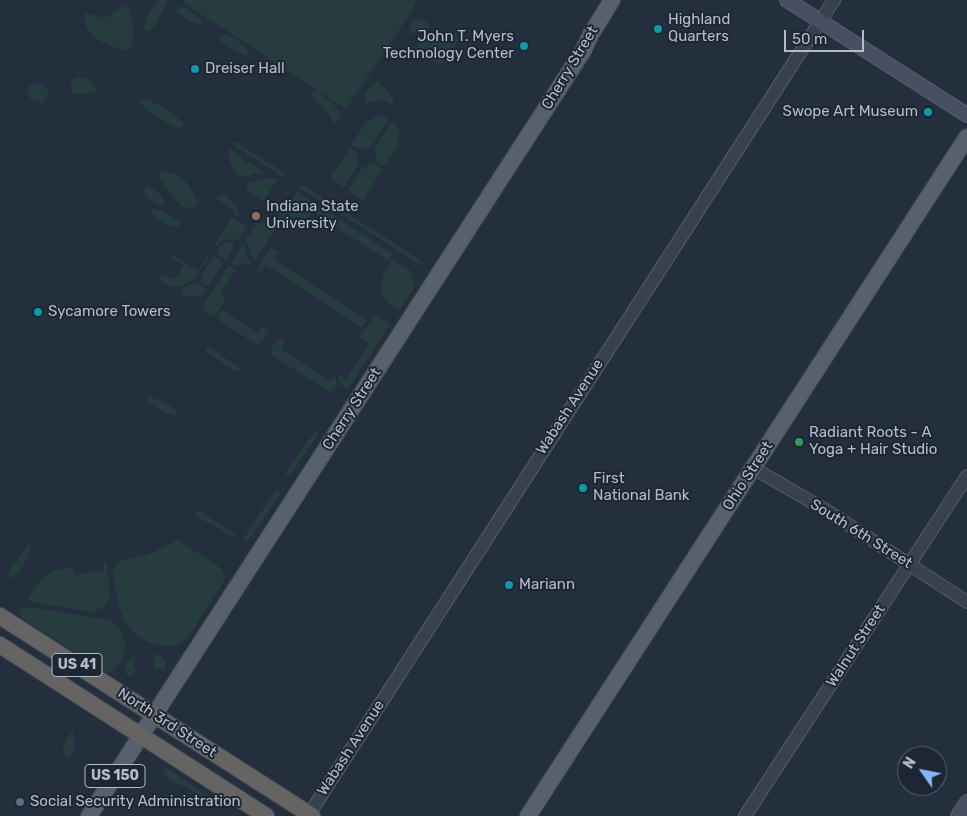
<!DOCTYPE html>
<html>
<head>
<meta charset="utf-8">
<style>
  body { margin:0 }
  #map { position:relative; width:967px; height:816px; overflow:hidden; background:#242f3e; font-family:Rubik,sans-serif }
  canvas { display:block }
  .north { position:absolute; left:897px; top:746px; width:50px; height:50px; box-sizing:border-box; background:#1d2633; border:1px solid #59626f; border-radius:50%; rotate:303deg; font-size:14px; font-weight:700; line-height:20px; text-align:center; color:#b4bcc9 }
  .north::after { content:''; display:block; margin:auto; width:18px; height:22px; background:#8ab4f8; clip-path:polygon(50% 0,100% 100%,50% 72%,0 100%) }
  .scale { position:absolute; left:784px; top:30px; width:80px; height:22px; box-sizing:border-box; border:2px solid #b4bcc9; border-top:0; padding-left:6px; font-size:15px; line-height:18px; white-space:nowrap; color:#b4bcc9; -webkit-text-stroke:4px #1d2633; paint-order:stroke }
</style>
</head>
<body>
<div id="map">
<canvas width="967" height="816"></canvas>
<div class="north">N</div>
<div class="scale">50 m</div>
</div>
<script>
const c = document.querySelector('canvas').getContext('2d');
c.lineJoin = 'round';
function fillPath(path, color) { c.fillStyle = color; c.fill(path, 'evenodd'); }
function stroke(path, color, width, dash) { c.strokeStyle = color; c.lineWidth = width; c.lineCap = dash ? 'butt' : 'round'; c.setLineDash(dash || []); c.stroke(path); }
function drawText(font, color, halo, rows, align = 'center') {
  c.font = font + ' Rubik,sans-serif'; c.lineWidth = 4; c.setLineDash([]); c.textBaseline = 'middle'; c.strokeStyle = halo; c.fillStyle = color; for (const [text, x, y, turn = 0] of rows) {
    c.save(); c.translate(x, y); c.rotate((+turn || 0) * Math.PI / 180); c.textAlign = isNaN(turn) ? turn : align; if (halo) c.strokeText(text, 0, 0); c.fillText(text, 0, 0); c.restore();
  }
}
fillPath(new Path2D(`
  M160 0H167V2L155 25 149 31 144 30C147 19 150 7 160 0Z
  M184 0H417L411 12 346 109 184 3Z
  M126 4C134 18 134 32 131 48L128 51C109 46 80 37 85 13L105 18Z
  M180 5C190 10 199 16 204 25L194 23 176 12Z
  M416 18C423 20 428 20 430 28L414 34 410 32 411 24Z
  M456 32 458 38C454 48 450 58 440 63 428 60 430 53 418 48V42C431 37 443 38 456 32Z
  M226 35 237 40 248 51 247 55 242 54 221 42 220 37Z
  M76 77C87 78 94 81 97 92L78 95 71 92 70 83Z
  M378 80 392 97 394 104 388 103 382 99 365 104V93Z
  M42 84 47 88 48 95 42 102 32 100 27 94 30 85Z
  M316 91 332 102 341 115 340 119 334 123 325 108 316 101 310 93Z
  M143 99 160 105 183 122 184 125 178 128C164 122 149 114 140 102Z
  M379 116 389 119 371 147H364L360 149 351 145 367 121Z
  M392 121C408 136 394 151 384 166L377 161 374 149Z
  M236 142 283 172V177L230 143Z
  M229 148 243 158 244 163H252L265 173 259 175 253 173 248 177 237 175C231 168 227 158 229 148Z
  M350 148 357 153 359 164 344 187 330 178Z
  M375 164 383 169 363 200 348 190 363 167Z
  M159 172C182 173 188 181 197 202L193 208 182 207 160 180Z
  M274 178 277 180 264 200H260L247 189V184L250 181 255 183 259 180Z
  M303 185 420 260 424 263 419 264 300 188Z
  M147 187C157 191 165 195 164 207L149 199 144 192Z
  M297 192 317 205 307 220C297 215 288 216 280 223L274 220 283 213Z
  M222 195H226C232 203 240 208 240 218L234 215 235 212 217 199V196Z
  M320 206 393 254 388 261 315 213Z
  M151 209 164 212 180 221 181 226C171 228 153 220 151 209Z
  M232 217 247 227 238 240 226 239 213 248Z
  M265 221 277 227 254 262 246 240 256 224Z
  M226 242H232L235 245 226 260 216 253 219 247Z
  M243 244 250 263 249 266 242 262 238 267 231 263Z
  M271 248 278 252 273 259 367 320 362 328 266 265 260 273 256 271Z
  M173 255 198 271 207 256 208 257C202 269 190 289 173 287 168 286 163 282 159 279L162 274 174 280 184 265 171 257Z
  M215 257 224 262 209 285H206L202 282 201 277 211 259Z
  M393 260 411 271 415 287 400 309C374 300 378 277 393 260Z
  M229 265 236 270 220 294 226 298 214 317 205 311 203 305Z
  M197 282 206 289 202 295 187 297 181 293 183 288Z
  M222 310 258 334 263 327 268 330V333L259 346 217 319Z
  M375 315 389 324V326L348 389 341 386 338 377 339 375 346 379 369 344 359 337Z
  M281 338 285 341 281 349 330 381 333 377 336 378 337 386 333 392 327 391 269 353 276 341Z
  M206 348H211L241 369 240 371H235L206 351Z
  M151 397C161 401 172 405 178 414 167 416 153 407 146 399Z
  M315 431 319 433 294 470 290 475H287L285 473Z
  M276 490 281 493 247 542 244 539 247 533Z
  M199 511 238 536 237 538 197 517 196 513Z
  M178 540 222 569 225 577C221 588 212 599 205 610 199 619 193 634 183 641 174 648 164 647 154 644 120 633 117 602 113 572L114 568 120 561 147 555Z
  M28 545 31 547C29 559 21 569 14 578L7 576 11 568Z
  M104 562 107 564 110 596 104 607 100 609 90 612 31 602 28 599C44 574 43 572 72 567L74 575 104 571 103 563Z
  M28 607 109 620 113 622 121 631 125 642V652L120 663 109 674 23 619 20 616 21 609Z
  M153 654 161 656 167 662 164 670 154 668Z
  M139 655 134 663V668H137V671L130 676 125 673 124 670C126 661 131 658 139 655Z
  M73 731C75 741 76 748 70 757L65 756C61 746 66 738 73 731Z
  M164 769H169L207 795 205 798C198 796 194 791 187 788 179 784 169 782 163 774Z`), '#263c3f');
const tertiary = new Path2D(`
  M753 468 829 512 967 602
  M308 816 834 0
  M745 816 967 476`);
const secondary = new Path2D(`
  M787 0 967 115
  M958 816 967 802`);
const primary = new Path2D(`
  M89 816 583 51 591 34 612 0
  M528 816 967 137`);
const trunk = new Path2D(`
  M0 616 312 816
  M0 645 266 816`);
stroke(tertiary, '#565f6c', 14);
stroke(secondary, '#565f6c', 16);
stroke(primary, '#414a57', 18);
stroke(trunk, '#434c59', 18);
stroke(tertiary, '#38414e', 12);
stroke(secondary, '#465061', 14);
stroke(primary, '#56606e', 16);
stroke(trunk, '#656462', 16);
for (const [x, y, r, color] of [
  [658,29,5,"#0f9aa8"],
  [524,46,5,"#0f9aa8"],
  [195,69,5,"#0f9aa8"],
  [928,112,5,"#0f9aa8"],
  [256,216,5,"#8d6e63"],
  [38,312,5,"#0f9aa8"],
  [799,442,5,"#2e9e5b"],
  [583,488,5,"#0f9aa8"],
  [509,585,5,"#0f9aa8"],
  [20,802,5,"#5c6f8a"]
]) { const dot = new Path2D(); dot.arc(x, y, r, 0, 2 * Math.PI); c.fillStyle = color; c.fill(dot); stroke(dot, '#1d2633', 2); }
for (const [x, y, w] of [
  [77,665,50],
  [115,776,60]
]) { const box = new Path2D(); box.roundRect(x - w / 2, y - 11.5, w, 23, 4); c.fillStyle = '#1d2633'; c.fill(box); stroke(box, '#b4bcc9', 1); }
drawText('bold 14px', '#b4bcc9', null, [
  ["US 41",77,665],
  ["US 150",115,776]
]);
drawText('15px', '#b4bcc9', '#1d2633', [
  ["Highland",668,20],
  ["Quarters",668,37],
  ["John T. Myers",514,37,"right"],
  ["Technology Center",514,54,"right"],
  ["Dreiser Hall",205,69],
  ["Swope Art Museum",918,112,"right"],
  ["Indiana State",266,207],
  ["University",266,224],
  ["Sycamore Towers",48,312],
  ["Radiant Roots - A",809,433],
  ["Yoga + Hair Studio",809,450],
  ["First",593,479],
  ["National Bank",593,496],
  ["Mariann",519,585],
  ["Social Security Administration",30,802]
], 'left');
drawText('15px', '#b4bcc9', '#1d2633', [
  ["Cherry Street",570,68,-59],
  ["Wabash Avenue",570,407,-57],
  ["Cherry Street",352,409,-57],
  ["Ohio Street",748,476,-57],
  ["South 6th Street",861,534,32],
  ["Walnut Street",856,646,-57],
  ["North 3rd Street",167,723,33],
  ["Wabash Avenue",351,748,-57]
]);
</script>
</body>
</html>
